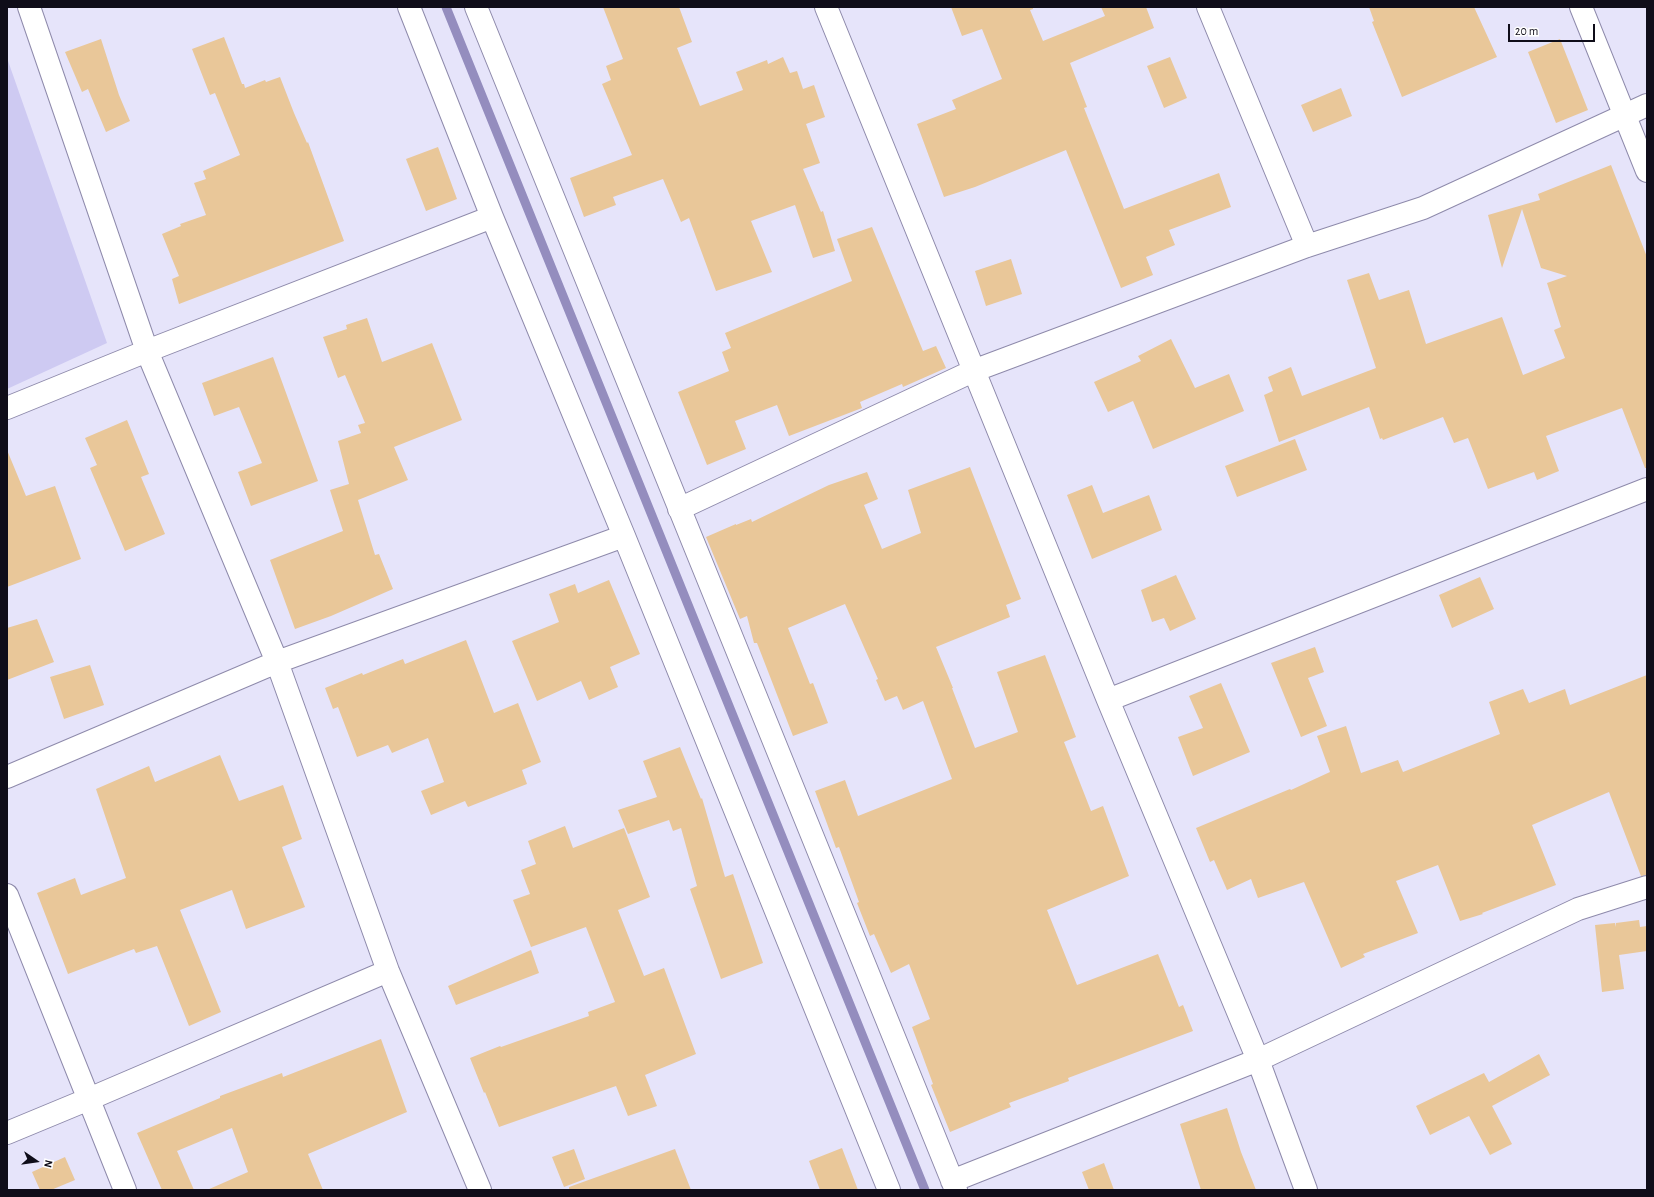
<!DOCTYPE html>
<html>
<head>
<meta charset="utf-8">
<style>
  body { margin:0 }
  #map { position:relative; width:1654px; height:1197px; overflow:hidden; background:#e6e4fa; font-family:"Alegreya Sans",sans-serif }
  canvas { display:block }
  .frame { position:absolute; inset:0; border:8px solid #0f0d19; pointer-events:none }
  .north { position:absolute; left:16px; top:1141px; width:40px; height:40px; -webkit-text-stroke:3px #fff; paint-order:stroke; rotate:103deg; font-size:11px; font-weight:700; line-height:16px; text-align:center; color:#0f0d19 }
  .north::after { content:''; display:block; margin:auto; width:14px; height:18px; background:#0f0d19; clip-path:polygon(50% 0,100% 100%,50% 72%,0 100%) }
  .scale { position:absolute; left:1508px; top:24px; width:87px; height:18px; box-sizing:border-box; border:2px solid #0f0d19; border-top:0; padding-left:5px; font-size:12px; line-height:14px; white-space:nowrap; color:#0f0d19; -webkit-text-stroke:3px #fff; paint-order:stroke }
</style>
</head>
<body>
<div id="map">
<canvas width="1654" height="1197"></canvas>
<div class="frame"></div>
<div class="north">N</div>
<div class="scale">20 m</div>
</div>
<script>
const c = document.querySelector('canvas').getContext('2d');
c.lineJoin = 'round';
function fillPath(path, color) { c.fillStyle = color; c.fill(path, 'evenodd'); }
function stroke(path, color, width, dash) { c.strokeStyle = color; c.lineWidth = width; c.lineCap = dash ? 'butt' : 'round'; c.setLineDash(dash || []); c.stroke(path); }
fillPath(new Path2D(`
  M7 58 107 343 7 389Z`), '#cecaf2');
stroke(new Path2D(`
  M446 7 925 1190`), '#948dbe', 9);
fillPath(new Path2D(`
  M603 7H679L692 42 677 48 700 106 743 90 736 72 767 60 768 64 783 57 790 73 797 71 803 89 814 85 825 117 806 124 820 163 803 169 821 212 823 211 835 251 813 258 795 205 751 221 772 272 716 291 689 218 681 222 663 179 613 197 616 205 584 217 570 178 632 155 602 84 611 80 606 66 623 59Z
  M951 7H1033V9L1030 10 1043 41 1105 16 1101 7H1146L1154 28 1070 63 1087 107 1084 108 1124 209 1219 173 1231 207 1169 230 1175 245 1146 257 1153 275 1121 288 1066 150 975 187 944 197 917 124 956 109 952 100 1002 79 982 29 962 36Z
  M1369 7H1474L1497 57 1402 97 1372 22 1374 21Z
  M224 37 242 84H244L245 88 265 80 266 82 280 77 294 113 307 143 308 142 344 241 179 304 172 279 179 276 162 234 181 226 180 224 206 215 194 183 206 179 203 171 240 155 215 93 210 95 192 49Z
  M101 39 119 95 130 121 106 132 88 89 82 92 65 52Z
  M1560 39 1588 110 1556 123 1528 52Z
  M1170 57 1187 98 1164 108 1147 66Z
  M1341 88 1352 116 1313 132 1301 105Z
  M438 147 457 199 426 211 406 159Z
  M1611 165 1647 257V468H1645L1622 408 1546 436 1559 471 1537 480 1534 472 1488 489 1468 438 1454 443 1443 417 1383 440 1382 438 1380 439 1369 407 1279 442 1264 395 1273 391 1268 377 1291 367 1302 396 1376 368 1347 280 1369 273 1379 300 1409 290 1426 344 1502 317 1523 375 1565 358 1554 330 1561 327 1547 283 1567 276 1541 268 1522 209 1502 268 1488 215 1540 200 1538 194Z
  M872 227 923 351 936 346 946 368 903 387 902 384 860 402 862 408 789 436 777 405 735 421 746 449 707 465 678 392 729 371 722 352 731 348 725 333 852 281 837 239Z
  M1011 259 1022 294 986 306 975 271Z
  M367 318 382 362 432 343 462 420 394 447 408 480 358 500 375 555 379 554 393 589 331 616 295 629 270 560 343 531 330 490 349 484 338 441 361 433 358 425 365 423 345 375 338 378 323 337 347 329 346 325Z
  M1171 339 1195 388 1229 374 1244 411 1153 449 1133 401 1108 412 1094 382 1141 361 1138 356Z
  M273 357 318 481 251 506 238 472 262 463 239 407 214 416 202 383Z
  M127 420 149 474 141 477 165 534 125 551 90 468 97 465 85 438Z
  M1295 439 1307 470 1237 497 1225 466Z
  M7 450 26 496 55 486 81 559 7 587Z
  M970 467 1021 599 1006 605 1010 617 936 647 953 688H952L975 748 1018 732 997 672 1045 655 1076 737 1064 742 1091 811 1103 806 1129 876 1047 910 1077 985 1158 954 1179 1007 1183 1005 1193 1031 1068 1078 1069 1081 1009 1103 1011 1107 950 1132 931 1085 933 1084 912 1027 930 1019 909 964 891 973 874 934 870 936 857 903 859 902 839 847 836 848 815 791 845 780 858 816 952 779 923 701 903 710 897 696 885 701 876 680 878 679 845 604 788 628 810 684 813 683 828 723 793 736 757 643H754L747 616 740 619 706 537 736 524V525L751 519 752 522 829 485 867 472 878 499 864 505 882 549 921 533 908 490Z
  M1092 485 1103 513 1149 495 1162 530 1092 559 1067 495Z
  M1176 575 1196 619 1170 631 1164 618 1152 622 1141 590Z
  M1480 577 1494 609 1452 628 1439 595Z
  M609 580 640 654 610 667 618 687 589 700 581 681 537 701 512 641 559 622 549 594 575 584 578 593Z
  M37 619 54 662 7 680V628Z
  M466 640 494 713 518 703 541 762 522 770 527 784 468 807 465 801 431 815 421 791 444 782 428 738 392 753 388 745 357 757 338 707 333 709 325 688 362 673 363 675 403 659 405 664Z
  M1315 647 1324 672 1308 678 1327 726 1301 737 1271 663Z
  M90 665 104 705 64 719 50 677Z
  M1647 675V875L1641 876 1609 792 1532 825 1556 885 1482 913 1483 914 1460 921 1438 865 1396 881 1418 933 1363 954 1365 957 1341 968 1304 882 1258 898 1251 879 1227 890 1214 860 1210 862 1196 828 1290 789 1291 790 1330 772 1317 736 1346 726 1361 773 1398 760 1403 772 1500 734 1489 702 1523 689 1529 703 1565 689 1570 705Z
  M1221 683 1250 752 1193 776 1178 737 1203 728 1189 696Z
  M680 747 701 799 702 798 725 877 733 874 763 963 721 979 690 889 697 886 681 828 673 831 669 820 628 834 618 810 657 797 643 761Z
  M220 755 239 801 283 785 302 839 282 847 305 907 246 929 232 890 180 910 221 1012 189 1026 157 946 136 953 134 949 68 974 37 893 75 878 81 895 126 878 96 789 149 766 155 782Z
  M565 826 573 848 624 828 650 897 618 910 644 976 664 968 696 1054 645 1075 657 1106 628 1116 616 1086 499 1127 485 1092 484 1093 470 1058 500 1046 501 1047 589 1016 588 1012 615 1002 586 927 531 947 513 900 530 894 521 870 536 864 528 841Z
  M1639 920 1640 927 1647 926V951L1619 955 1624 989 1602 992 1595 925 1615 923 1616 927V923Z
  M531 950 539 973 456 1005 448 986Z
  M381 1039 407 1112 308 1154 323 1190H207L248 1172 232 1128 177 1151 194 1190H162L137 1133 220 1098V1096L282 1073 283 1077Z
  M1539 1054 1550 1075 1492 1106 1512 1144 1490 1155 1469 1116 1430 1135 1416 1106 1484 1073 1489 1082Z
  M1227 1108 1241 1152 1256 1190H1201L1180 1124Z
  M842 1148 858 1190H820L809 1161Z
  M574 1149 585 1179 564 1187 552 1157Z
  M675 1149 691 1190H569V1187Z
  M65 1157 75 1180 51 1190H40L32 1172Z
  M1104 1163 1114 1190H1089L1082 1172Z`), '#e9c799');
const minor = new Path2D(`
  M29 7 147 351 277 662 388 971 480 1190
  M409 7 492 217 624 536 889 1190
  M476 7 956 1190
  M826 7 1108 700 1258 1060 1306 1190
  M1208 7 1307 246
  M1581 7 1647 171
  M7 408 147 351 492 217
  M679 509 973 371 1307 246 1423 208 1647 105
  M1108 700 1647 489
  M7 777 277 662 624 536
  M7 895 125 1190
  M7 1133 89 1099 388 971
  M952 1181 1258 1060 1578 909 1647 887`);
stroke(minor, '#8e8aab', 24);
stroke(minor, '#fff', 22);
</script>
</body>
</html>
